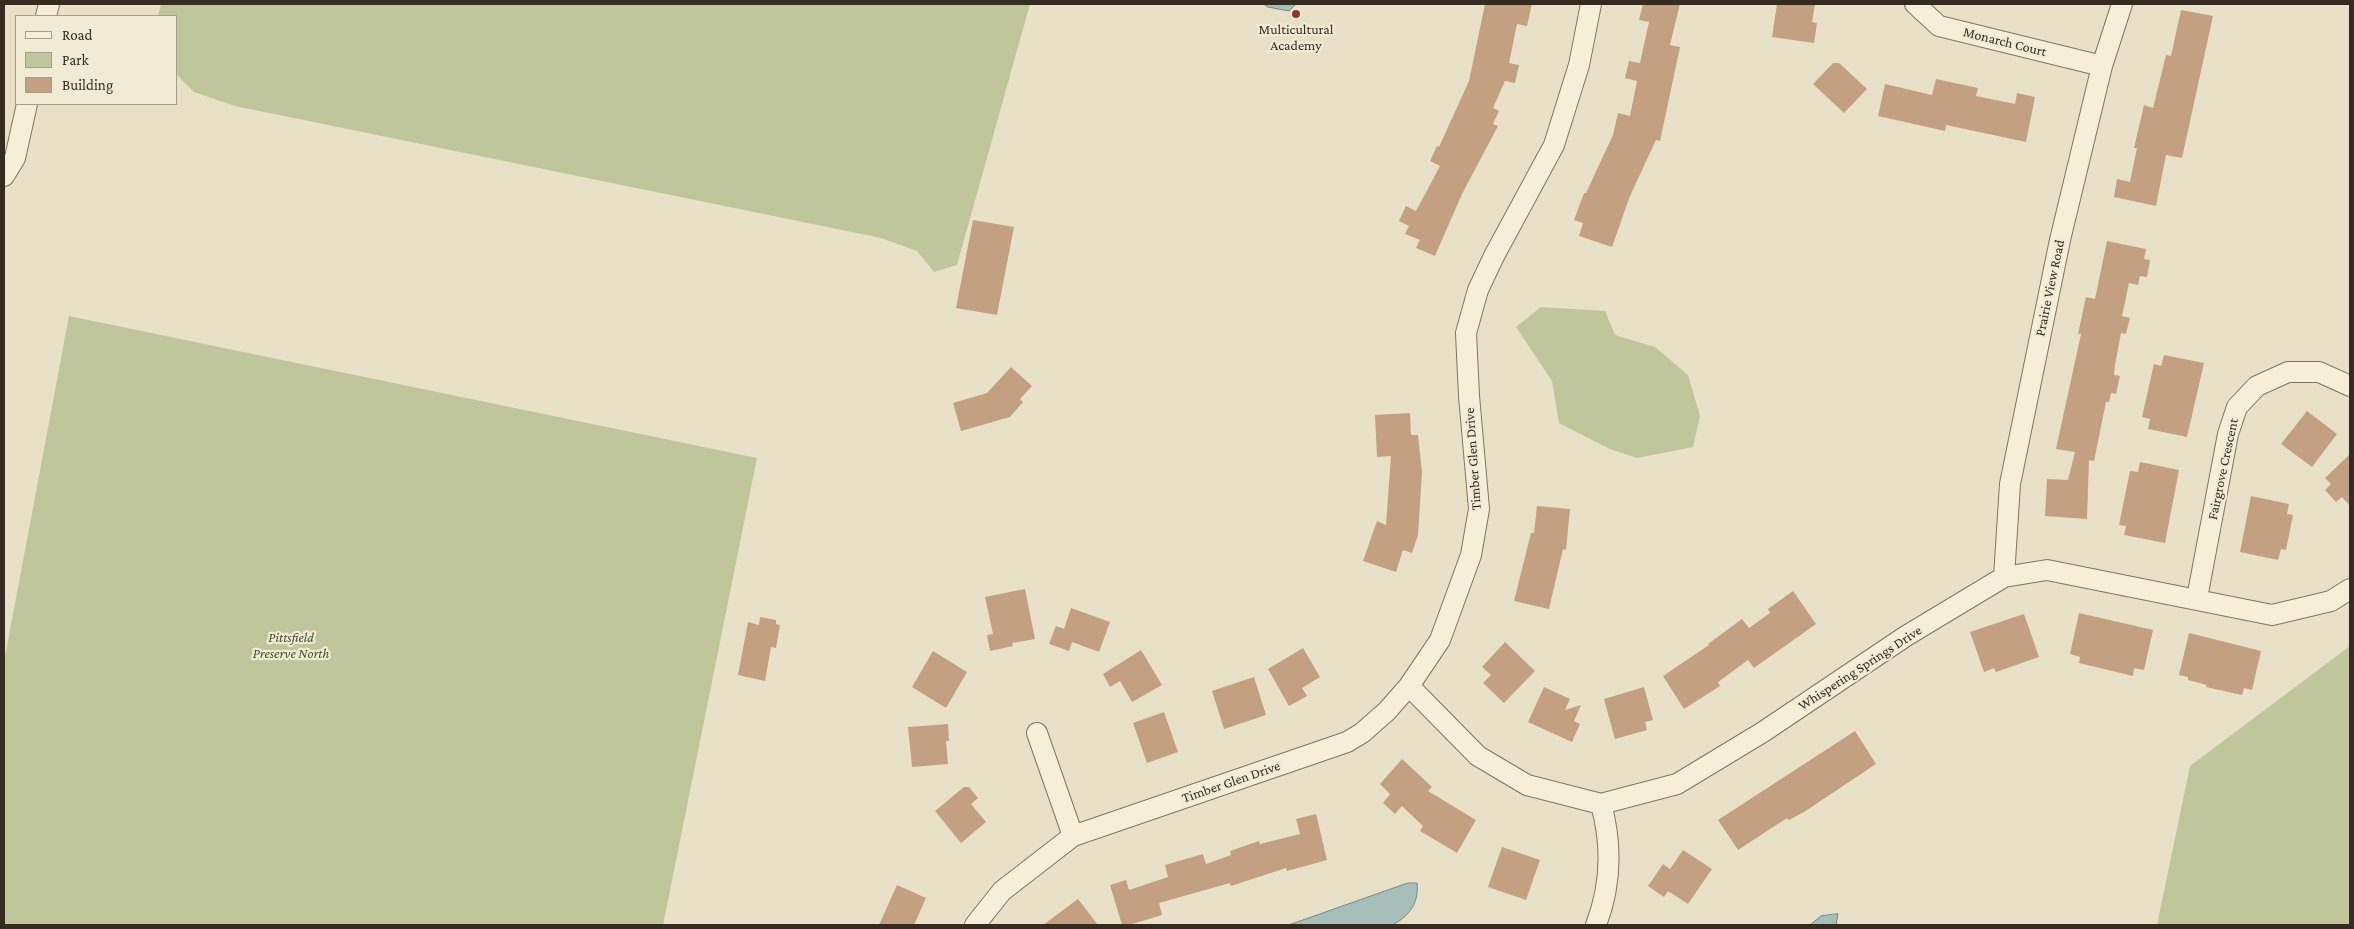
<!DOCTYPE html>
<html>
<head>
<meta charset="utf-8">
<style>
  body { margin:0 }
  #map { position:relative; width:2354px; height:929px; overflow:hidden; background:#e9e1c7; font-family:"Crimson Pro",serif }
  canvas { display:block }
  .frame { position:absolute; inset:0; border:5px solid #352b20; pointer-events:none }
  .legend { position:absolute; left:15px; top:15px; width:162px; height:90px; box-sizing:border-box; background:#f1ebd6; border:1px solid #a69e8d; margin:0; padding:6px 9px; list-style:none; font-size:15px; color:#352b20 }
  .legend li { display:flex; align-items:center; gap:10px; height:25px }
  .legend b { width:25px; border:1px solid #a69e8d }
</style>
</head>
<body>
<div id="map">
<canvas width="2354" height="929"></canvas>
<div class="frame"></div>
<ul class="legend">
<li><b style="height:6px;background:#f5eed9"></b>Road</li>
<li><b style="height:14px;background:#bfc69c"></b>Park</li>
<li><b style="height:14px;background:#c3a081"></b>Building</li>
</ul>
</div>
<script>
const c = document.querySelector('canvas').getContext('2d');
c.lineJoin = 'round';
function fillPath(path, color) { c.fillStyle = color; c.fill(path, 'evenodd'); }
function stroke(path, color, width, dash) { c.strokeStyle = color; c.lineWidth = width; c.lineCap = dash ? 'butt' : 'round'; c.setLineDash(dash || []); c.stroke(path); }
function drawText(font, color, halo, rows, align = 'center') {
  c.font = font + ' "Crimson Pro",serif'; c.lineWidth = 4.5; c.setLineDash([]); c.textBaseline = 'middle'; c.strokeStyle = halo; c.fillStyle = color; for (const [text, x, y, turn = 0] of rows) {
    c.save(); c.translate(x, y); c.rotate((+turn || 0) * Math.PI / 180); c.textAlign = isNaN(turn) ? turn : align; if (halo) c.strokeText(text, 0, 0); c.fillText(text, 0, 0); c.restore();
  }
}
fillPath(new Path2D(`
  M161 4H1030L957 265 934 272 917 251 881 238 235 106 194 92 176 74V16H158Z
  M1541 307 1605 311 1615 335 1655 347 1688 375 1700 416 1693 447 1637 458 1610 449 1559 423 1552 381 1516 327Z
  M69 316 757 458 663 925H4V662Z
  M2350 646V925H2157L2190 766Z`), '#bfc69c');
const water = new Path2D(`
  M1264 4H1296L1289 11 1268 7Z
  M1408 883H1417C1419 901 1411 915 1394 924 1386 928 1304 925 1289 925Z
  M1838 914 1836 925H1810L1821 916Z`);
fillPath(water, '#a8beb8');
stroke(water, '#6f8b85', 1);
fillPath(new Path2D(`
  M1485 4H1532L1527 26 1517 24 1509 63 1519 65 1515 83 1505 81 1493 108 1499 111 1493 124 1498 126 1462 194 1435 256 1416 248 1420 240 1405 234 1409 226 1399 221 1406 206 1416 211 1440 166 1430 161 1437 146 1439 147 1469 81Z
  M1643 4H1680L1670 45 1680 47 1660 141 1656 140 1630 196 1612 247 1579 236 1583 223 1574 220 1584 193H1586L1613 135 1618 113 1630 116 1637 81 1625 78 1629 61 1640 63 1649 22 1639 20Z
  M1777 4H1815L1812 22 1817 23 1814 43 1772 37Z
  M2181 10 2213 16 2182 158 2166 155 2156 206 2114 197 2117 179 2130 182 2137 148H2134L2144 105 2153 108 2166 55 2171 56Z
  M1833 63H1839L1867 89 1844 113 1813 84Z
  M1936 79 1978 88 1976 96 2015 104 2017 93 2035 97 2026 142 1946 125 1945 131 1878 116 1885 84 1932 95Z
  M973 220 1014 227 997 315 956 308Z
  M2107 241 2146 249 2144 259 2150 260 2147 277 2140 276 2138 285 2129 283 2122 316 2130 318 2126 334 2121 333 2115 365 2114 375 2120 376 2116 394 2111 393 2109 402H2106L2094 461 2089 460 2087 519 2045 516 2047 479 2068 480 2075 452 2056 449 2081 334H2078L2086 297 2095 299Z
  M2164 355 2204 363 2187 437 2148 429 2150 419 2142 417 2154 364 2161 366Z
  M1011 367 1032 386 1020 399 1023 402 1010 417 961 431 953 403 987 393Z
  M2307 411 2337 434 2312 467 2281 444Z
  M1410 413 1411 435H1418L1422 472 1418 535 1412 553 1403 550 1396 572 1363 561 1377 521 1386 525 1391 456 1377 457 1375 415Z
  M2350 454V506L2342 497 2336 502 2325 490 2331 484 2325 478Z
  M2140 462 2179 470 2165 543 2124 535 2126 526 2119 525 2130 471 2138 472Z
  M2251 496 2289 504 2287 514 2293 515 2286 550 2281 549 2278 560 2240 552Z
  M1537 506 1570 509 1566 550 1563 549 1549 609 1514 601 1531 533H1534Z
  M1025 589 1035 639 1012 643 1013 646 990 651 987 635 993 634 985 597Z
  M1793 591 1816 624 1754 668 1748 660 1718 682 1720 686 1684 709 1663 676 1709 645 1708 644 1742 619 1749 628 1770 613 1768 609Z
  M1071 608 1110 622 1099 652 1072 642 1069 651 1049 644 1056 626 1064 629Z
  M2079 613 2153 630 2144 670 2134 668 2133 676 2079 663 2080 657 2070 654Z
  M2024 614 2039 657 1996 672 1994 668 1984 672 1970 632Z
  M760 617 776 620V624L780 625 776 648 771 647 765 681 738 675 748 622 759 625Z
  M2189 633 2261 651 2252 690 2244 688 2242 695 2206 687 2207 685 2188 680V677L2179 675Z
  M1505 642 1535 671 1504 703 1483 683 1491 675 1482 667Z
  M1303 648 1320 677 1302 688 1307 696 1289 706 1268 669Z
  M1141 650 1162 685 1132 702 1120 681 1110 687 1103 674Z
  M933 651 967 672 946 708 912 687Z
  M1254 677 1266 715 1224 729 1212 691Z
  M1544 687 1570 699 1565 710 1581 705 1574 721 1580 724 1572 742 1528 722Z
  M1644 687 1653 720 1645 722 1647 730 1615 739 1604 699Z
  M1164 712 1178 752 1147 763 1133 723Z
  M948 724 949 741H946L948 764 912 767 908 727Z
  M1855 731 1876 764 1804 812 1789 820 1787 818 1738 850 1718 820Z
  M1402 759 1432 787 1428 791 1476 820 1457 853 1420 831 1423 826 1402 806 1395 814 1383 803 1390 794 1380 784Z
  M964 787H969L978 798 971 804 986 822 961 843 935 811Z
  M1316 814 1327 860 1287 871 1286 868 1231 886 1230 883 1159 903 1162 915 1129 925H1122L1110 885 1126 880 1129 890 1168 877 1165 865 1203 854 1206 864 1231 855 1230 851 1259 841 1260 844 1300 834 1296 819Z
  M1502 847 1540 860 1526 900 1488 887Z
  M1683 850 1712 869 1688 904 1668 891 1664 897 1648 886 1663 864 1670 869Z
  M897 885 926 898 914 925H879Z
  M1078 899 1098 925H1043Z`), '#c3a081');
const street = new Path2D(`
  M1915 4 1939 26 2102 66
  M46 16 49 4
  M4 176 15 158 27 104
  M2004 577 2010 484 2060 240 2102 66 2122 4
  M2197 598 2228 434 2237 407 2257 386 2288 372H2319L2350 386
  M1409 686 1478 756 1527 785 1601 804 1677 784 1763 732 1906 636 2004 577 2047 570 2272 615 2331 601 2350 589
  M1037 733 1073 836
  M975 925 1002 891 1073 836 1347 742 1362 733 1387 711 1409 686 1440 640 1471 555 1479 509 1469 396 1466 333 1478 290 1494 256 1554 145 1579 65 1591 4
  M1596 925C1611 886 1612 844 1601 804`);
stroke(street, '#83745e', 22);
stroke(street, '#f5eed9', 20);
for (const [x, y, r, color] of [
  [1296,14,5,"#8b3935"]
]) { const dot = new Path2D(); dot.arc(x, y, r, 0, 2 * Math.PI); c.fillStyle = color; c.fill(dot); stroke(dot, '#f1ebd6', 2); }
drawText('14px', '#352b20', '#f1ebd6', [
  ["Multicultural",1296,30],
  ["Academy",1296,46]
]);
drawText('14px', '#352b20', '#f1ebd6', [
  ["Monarch Court",2005,42,14],
  ["Prairie View Road",2050,288,-78],
  ["Timber Glen Drive",1473,459,-94],
  ["Fairgrove Crescent",2223,469,-78],
  ["Whispering Springs Drive",1860,668,-33],
  ["Timber Glen Drive",1231,782,-19]
]);
drawText('italic 14px', '#444f29', '#f1ebd6', [
  ["Pittsfield",291,638],
  ["Preserve North",291,654]
]);
</script>
</body>
</html>
